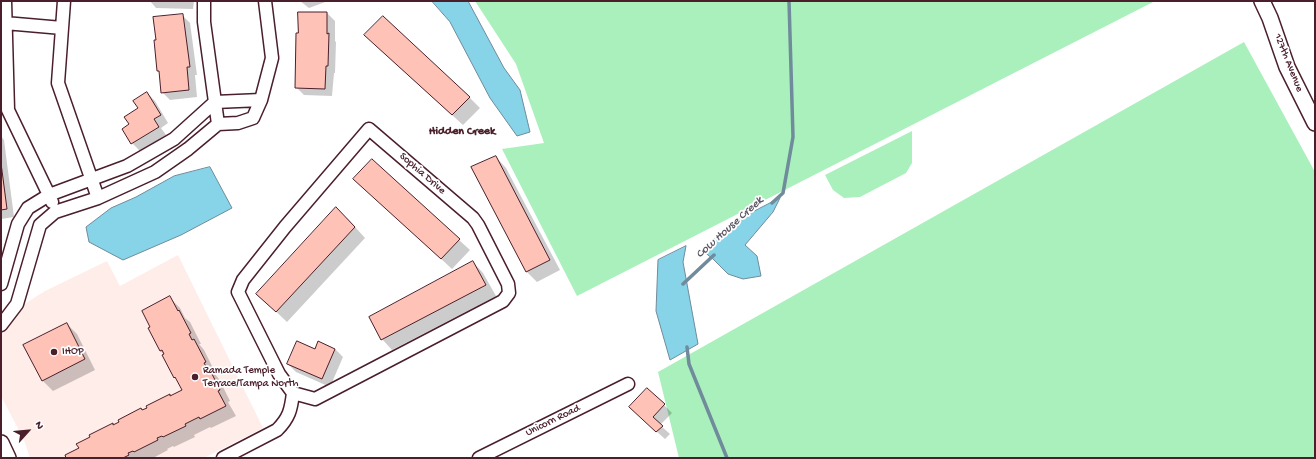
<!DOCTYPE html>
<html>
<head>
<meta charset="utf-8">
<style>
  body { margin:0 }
  #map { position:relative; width:1316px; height:459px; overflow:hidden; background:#fff; font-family:"Gochi Hand",sans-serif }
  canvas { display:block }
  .frame { position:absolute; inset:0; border:2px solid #4a1f2b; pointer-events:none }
  .north { position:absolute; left:8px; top:411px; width:40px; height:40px; -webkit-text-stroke:3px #fff; paint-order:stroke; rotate:63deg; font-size:11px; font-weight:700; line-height:16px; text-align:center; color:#4a1f2b }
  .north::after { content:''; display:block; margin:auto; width:14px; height:18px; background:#4a1f2b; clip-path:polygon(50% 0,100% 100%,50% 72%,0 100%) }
</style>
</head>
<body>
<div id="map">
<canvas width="1316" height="459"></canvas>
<div class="frame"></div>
<div class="north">N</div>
</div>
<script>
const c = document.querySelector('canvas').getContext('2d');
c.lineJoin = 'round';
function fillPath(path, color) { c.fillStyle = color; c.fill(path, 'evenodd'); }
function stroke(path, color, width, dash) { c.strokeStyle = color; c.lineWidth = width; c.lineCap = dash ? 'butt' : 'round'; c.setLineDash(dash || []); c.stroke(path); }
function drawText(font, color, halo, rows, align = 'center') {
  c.font = font + ' "Gochi Hand",sans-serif'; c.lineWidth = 3.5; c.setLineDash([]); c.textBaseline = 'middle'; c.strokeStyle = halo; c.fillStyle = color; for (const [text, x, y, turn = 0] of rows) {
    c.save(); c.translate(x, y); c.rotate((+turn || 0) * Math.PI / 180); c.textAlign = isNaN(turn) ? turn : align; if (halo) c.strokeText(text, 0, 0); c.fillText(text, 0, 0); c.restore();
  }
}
fillPath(new Path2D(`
  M178 255 263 428 204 458H30L24 440 1 396V319L45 291 107 261 120 286Z`), '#ffede9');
fillPath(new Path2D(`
  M475 1H1155L577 296 502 149 544 143 516 64Z
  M1244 42 1315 172V458H679L658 372Z
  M912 131V163L906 173 860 197 844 198 833 190 825 175Z`), '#aaf0bc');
const water = new Path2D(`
  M432 1H468L504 68 520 90 530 132 517 136 490 98 450 22Z
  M210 167 232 208 181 235 123 260 89 242 86 227 111 208 136 197 174 176Z
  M780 198 773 212 745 245 757 256 761 276 743 279 728 274 713 259 703 251 713 240 729 228 739 219Z
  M686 246 683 262 698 344 670 360 656 311 658 260Z`);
fillPath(water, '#87d3e8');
stroke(water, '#6f8b9c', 1);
fillPath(new Path2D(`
  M150 1H194L193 9 156 8Z
  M300 1H328L309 8Z
  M327 13 335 21V41L336 42 335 73H334L332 96 304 95 296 87Z
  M182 15 190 23 197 75H195L197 97 170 100 162 92 160 72 158 70 157 41Z
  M376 46 469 97 480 108 463 125Z
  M147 93 155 101 168 123 161 128 166 135 140 151 132 143 123 129 130 125Z
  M1 136 4 140 14 217 1 219Z
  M496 157 506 168 560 270 537 282 527 272Z
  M365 189 459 240 470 250 452 269Z
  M347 218 365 238 287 322 268 304Z
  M473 262 483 273 496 296 392 350 382 339Z
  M170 298 180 308 185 318 190 322 201 344H199L204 350 215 372 214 373 219 379 230 401 228 402 236 416 211 428 210 427 194 435 195 437 174 447 173 446 167 449 168 450 153 458H68L114 426 183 390 179 381 175 377 165 355 160 351Z
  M67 324 77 334 95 370 53 391 43 381Z
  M318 342 335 349 343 357 330 387 296 372 288 364 315 350Z
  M664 405 672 413 660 425 670 434 665 439 638 415Z`), '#0003');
stroke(new Path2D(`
  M772 203 783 193 793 137 789 1
  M683 284 714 255
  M687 347 689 364 727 458`), '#6f8b9c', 3.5);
const building = new Path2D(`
  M298 12H327V34L329 33 328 66H326L325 89 295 88 296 33H298Z
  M183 14 190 67H187L189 90 161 93 159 71H157L154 40H156L153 17Z
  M383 16 470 97 452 115 364 35Z
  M147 92 161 115 154 119 159 127 131 144 122 129 129 124 124 117 138 108 133 101Z
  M496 156 550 260 526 272 471 167Z
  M372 159 460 239 441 259 353 179Z
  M1 163 7 209 1 210Z
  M336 207 355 227 276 312 256 294Z
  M473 261 486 285 381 340 369 317Z
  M170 296 178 311 179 310 191 333 189 334 192 340 194 339 206 362 204 363 207 368H209L220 390 218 391 226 406 200 419 199 417 185 424 186 426 163 437 162 436 157 438 158 440 134 452 133 451 128 453 129 455 123 458H66L65 455 79 448 76 444 90 437 89 435 113 423V425L119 422 118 420 141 408 142 410 147 408 146 406 170 394V396L182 390 175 377 174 378 162 355 164 354 162 350 160 351 148 328 150 327 142 311Z
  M67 323 85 359 42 381 23 345Z
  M297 341 315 349 318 341 335 349 322 379 287 364Z
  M647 388 665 404 653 417 663 426 656 432 629 407Z`);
fillPath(building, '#fec3b6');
stroke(building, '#4a1f2b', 1);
const minor = new Path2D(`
  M5 1 8 110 49 195 52 202
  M64 1 58 83 98 198
  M204 1V22L218 124
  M5 23 62 28
  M215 102 261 100
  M1 284 18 224 28 208 49 195 127 166 174 139 215 102
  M1 325 17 304 40 225 55 212 98 198 155 172 188 149 218 124 238 123 253 118 261 100 272 58 265 1
  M223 458 277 430C289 418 291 410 293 393L279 374 238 292 243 280 285 227 369 129 473 218 478 225 508 284 509 293 503 301 315 399 293 393
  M479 458 628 384`);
const tertiary = new Path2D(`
  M1262 1 1270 18 1287 67 1315 123
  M1 443 8 458`);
stroke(minor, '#4a1f2b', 15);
stroke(tertiary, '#4a1f2b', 18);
stroke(minor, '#fff', 12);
stroke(tertiary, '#fff', 15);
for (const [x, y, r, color] of [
  [54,352,4,"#4a1f2b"],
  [195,377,4,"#4a1f2b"]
]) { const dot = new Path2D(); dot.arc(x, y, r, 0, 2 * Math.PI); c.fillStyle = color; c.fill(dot); stroke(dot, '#fff', 1.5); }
drawText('11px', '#4a1f2b', '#fff', [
  ["127th Avenue",1288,63,68],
  ["Sophia Drive",422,174,41],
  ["Unicorn Road",553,421,-26]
]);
drawText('11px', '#4a1f2b', '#fff', [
  ["IHOP",62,352],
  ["Ramada Temple",203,371],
  ["Terrace/Tampa North",203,384]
], 'left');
drawText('bold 12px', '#4a1f2b', '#fff', [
  ["Hidden Creek",462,132]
]);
drawText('italic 12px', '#5c5564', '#fff', [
  ["Cow House Creek",730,228,-42]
]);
</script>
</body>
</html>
